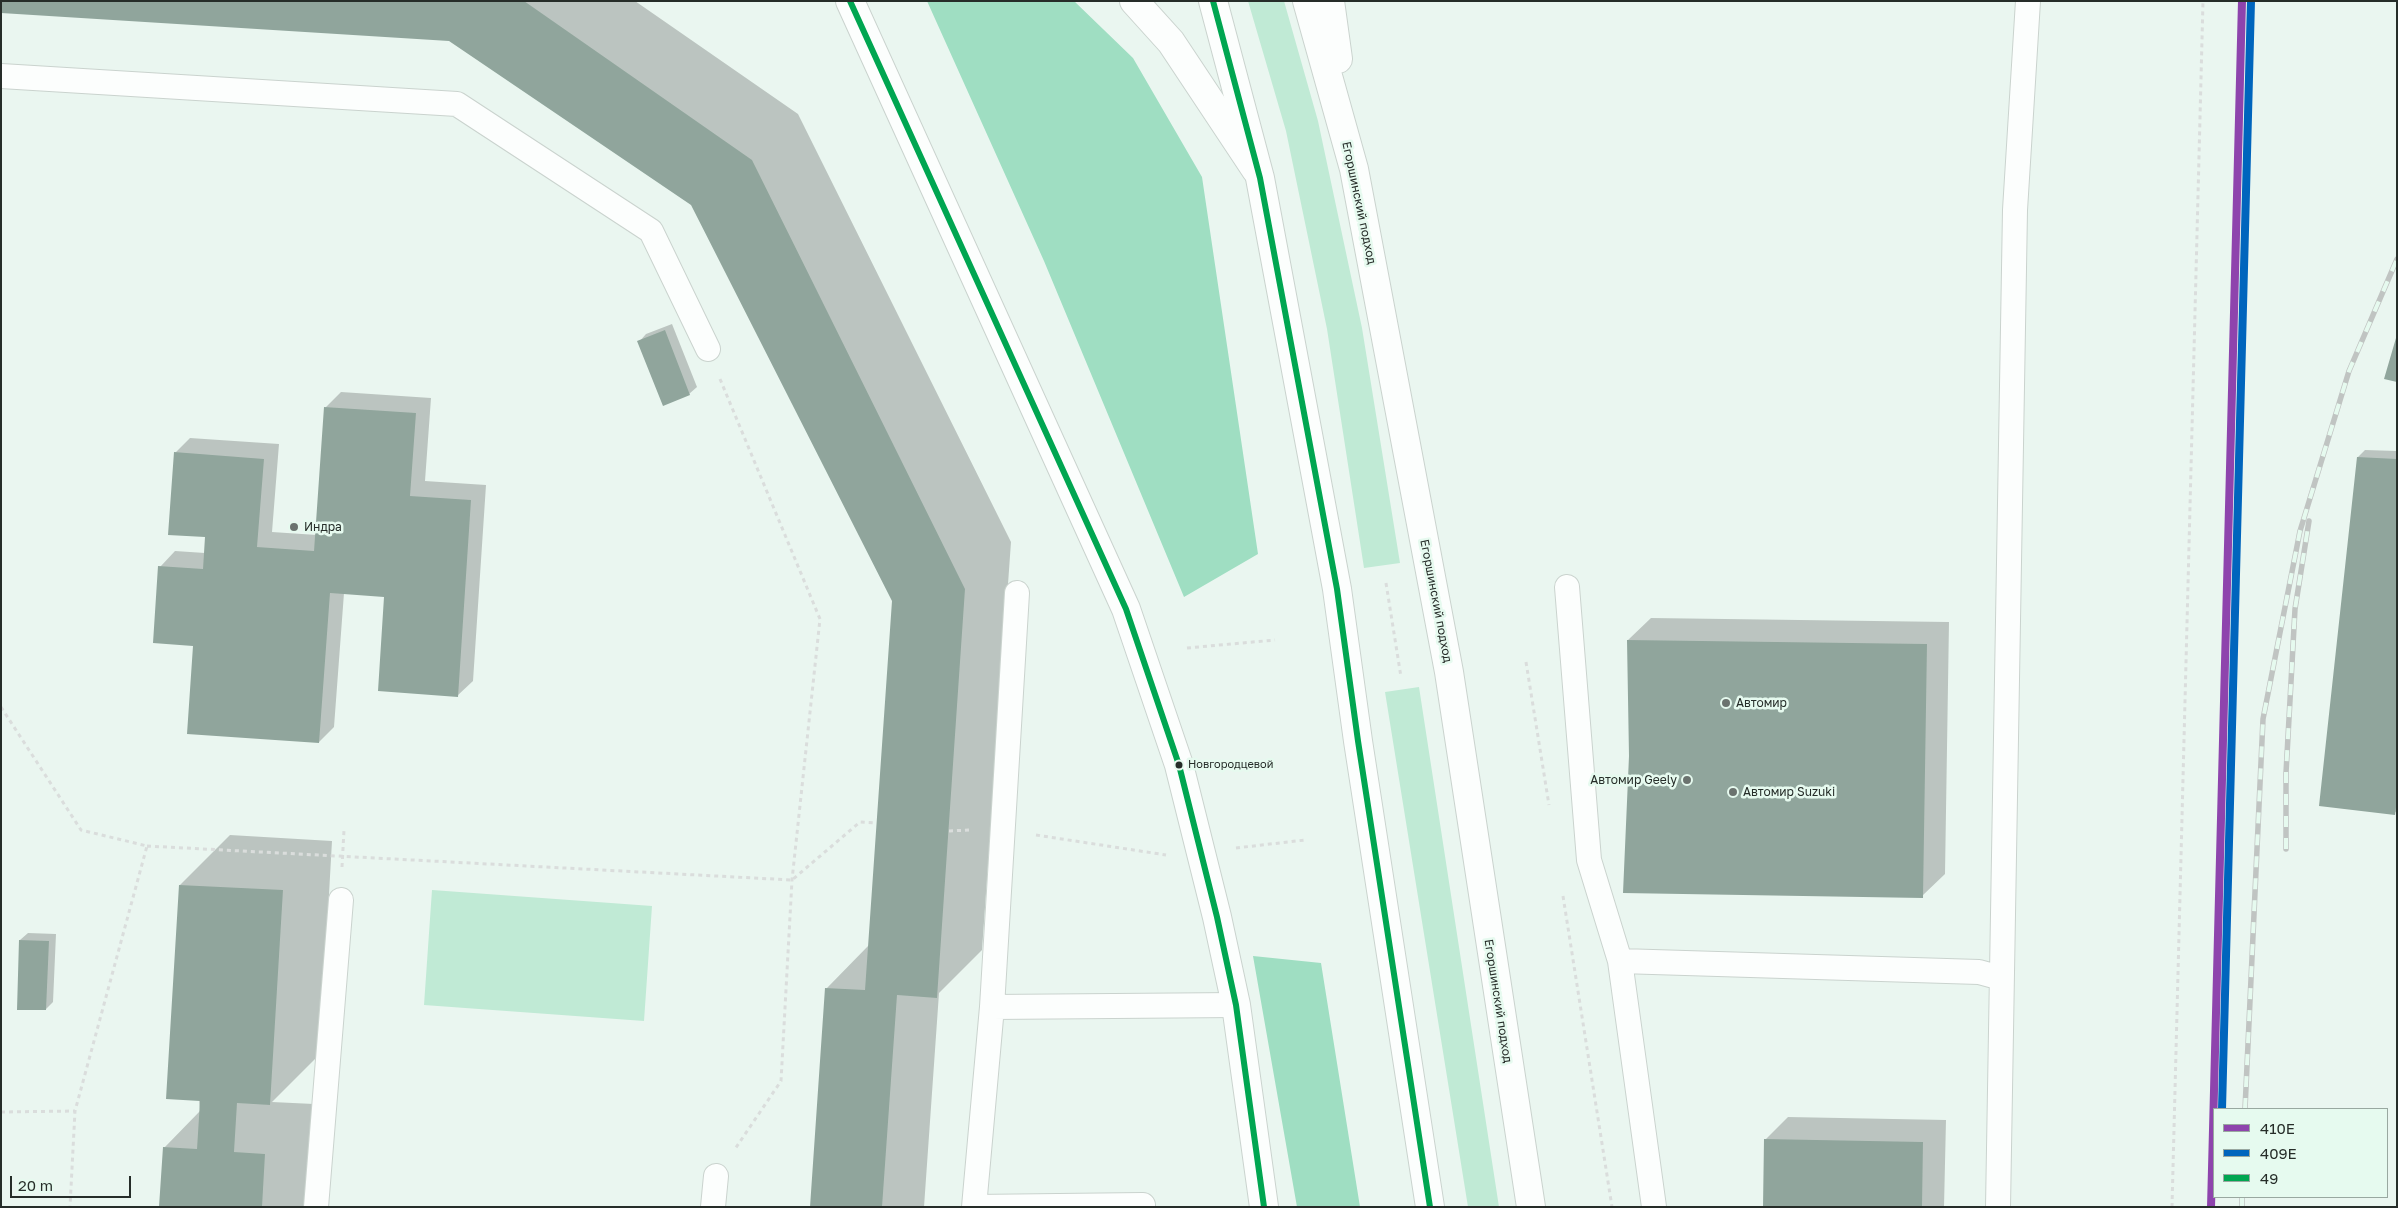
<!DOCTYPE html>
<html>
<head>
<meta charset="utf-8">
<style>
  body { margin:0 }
  #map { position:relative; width:2398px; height:1208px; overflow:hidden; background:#eaf6f0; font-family:"Golos Text",sans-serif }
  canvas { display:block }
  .frame { position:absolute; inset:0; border:2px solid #262d29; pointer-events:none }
  .legend { position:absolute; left:2213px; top:1108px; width:175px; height:90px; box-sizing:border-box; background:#e6faef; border:1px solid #99a8a0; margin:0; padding:6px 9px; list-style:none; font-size:15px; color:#262d29 }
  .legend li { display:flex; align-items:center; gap:10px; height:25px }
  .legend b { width:25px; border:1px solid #99a8a0 }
  .scale { position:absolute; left:10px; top:1176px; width:121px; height:22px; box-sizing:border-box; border:2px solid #262d29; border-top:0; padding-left:6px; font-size:15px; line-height:18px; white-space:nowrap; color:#262d29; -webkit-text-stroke:4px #e6faef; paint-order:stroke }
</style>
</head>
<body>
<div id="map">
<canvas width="2398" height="1208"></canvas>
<div class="frame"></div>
<ul class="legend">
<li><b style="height:6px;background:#8e44ad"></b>410E</li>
<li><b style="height:6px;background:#0065bd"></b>409E</li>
<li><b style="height:6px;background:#00a651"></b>49</li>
</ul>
<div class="scale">20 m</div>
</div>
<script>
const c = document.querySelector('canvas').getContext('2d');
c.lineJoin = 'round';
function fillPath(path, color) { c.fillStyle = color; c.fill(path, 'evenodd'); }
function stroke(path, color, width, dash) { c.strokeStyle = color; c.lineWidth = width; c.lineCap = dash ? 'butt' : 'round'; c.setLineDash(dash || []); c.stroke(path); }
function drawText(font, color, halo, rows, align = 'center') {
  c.font = font + ' "Golos Text",sans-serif'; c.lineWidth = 5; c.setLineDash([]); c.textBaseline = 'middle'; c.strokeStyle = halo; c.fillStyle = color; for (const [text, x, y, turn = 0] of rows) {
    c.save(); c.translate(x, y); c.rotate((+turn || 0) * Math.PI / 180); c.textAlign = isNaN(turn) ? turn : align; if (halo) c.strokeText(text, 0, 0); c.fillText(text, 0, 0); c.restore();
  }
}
fillPath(new Path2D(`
  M1248 1H1284L1318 121 1362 328 1400 563 1364 568 1327 329 1286 131Z
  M1419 687 1499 1207H1468L1385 692Z
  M432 890 652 906 644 1021 424 1005Z`), '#c0ead5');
fillPath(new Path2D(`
  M927 1H1074L1133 58 1202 177 1258 554 1184 597 1044 261Z
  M1253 956 1321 963 1360 1207H1297Z`), '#9fdec2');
fillPath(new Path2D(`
  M1 1H635L798 114 1011 542 982 950 939 993 924 1207H811L827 988 869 945 893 601 692 204 450 39Z
  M672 324 697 387 689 394 639 342 646 334Z
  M341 392 431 398 425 481 486 485 473 681 457 696 386 596 344 593 334 727 319 742 195 644 160 567 175 551 205 553 206 536 175 453 190 438 279 444 272 532 317 535 326 407Z
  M2365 450 2397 451V811L2394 813 2358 457Z
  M1651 618 1949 622 1945 874 1922 896 1631 756 1628 640Z
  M230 835 332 841 320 1054 272 1102 314 1104 308 1207H160L164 1148 200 1111 180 885Z
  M28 933 56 934 53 1002 46 1009 20 940Z
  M1788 1117 1946 1120 1944 1207H1764L1765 1140Z`), '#0003');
fillPath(new Path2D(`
  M1 1H524L752 160 965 589 937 998 897 995 882 1207H810L825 988 865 990 892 601 691 205 449 41 1 13Z
  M665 330 690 395 663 406 637 341Z
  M2396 338H2397V382L2384 379Z
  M324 407 416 413 410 496 471 500 458 697 378 691 384 597 330 593 319 743 187 734 193 646 153 643 158 566 203 569 205 537 168 535 174 452 264 459 257 547 314 551Z
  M2357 457 2397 459V800L2395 815 2319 806Z
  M1627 640 1927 644 1923 898 1623 893 1629 756Z
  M179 885 283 890 270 1105 237 1103 234 1152 265 1154 262 1207H159L163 1147 197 1149 200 1101 166 1099Z
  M19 940 49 941 46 1010H17Z
  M1764 1139 1923 1142 1922 1207H1763Z`), '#90a59c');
const lane = new Path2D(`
  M1 76 457 104 651 231 708 349
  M1567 587 1589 860 1620 961 1654 1207
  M1017 593 992 1007 974 1207 1143 1205
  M1620 961 1979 972 2001 978
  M992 1007 1236 1005
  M316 1207 341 900
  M713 1207 716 1176
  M1998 1207 2015 210 2028 1`);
const street = new Path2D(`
  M1134 1 1171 42 1256 170`);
const secondary = new Path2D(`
  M850 1 1126 609 1179 765 1217 917 1236 1005 1264 1207`);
const primary = new Path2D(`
  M1213 1 1260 178 1337 589 1358 741 1430 1207
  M1307 1 1354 169 1449 672 1531 1207
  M1330 1 1338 59`);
stroke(lane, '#cad3ce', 26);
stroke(street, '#cad3ce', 30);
stroke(secondary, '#cad3ce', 30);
stroke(primary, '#cad3ce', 30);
stroke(new Path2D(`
  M720 379 820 619 792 880 781 1081 735 1149
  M1386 583 1401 677
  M1187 648 1275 640
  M1526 662 1549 805
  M1 707 81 830 147 846 75 1111 70 1207
  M949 831 970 830
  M1036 835 1166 855
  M147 846 792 880 860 822 876 823
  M1236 848 1305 840
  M342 867 344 830
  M1563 896 1612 1207
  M1 1112 75 1111
  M2172 1207 2203 1`), '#dadddc', 3, [4, 4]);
stroke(lane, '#fcfefd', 24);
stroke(street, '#fcfefd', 28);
stroke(secondary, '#fcfefd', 28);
stroke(primary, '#fcfefd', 28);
const rail = new Path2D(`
  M2286 849V773L2295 609 2309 521
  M2245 1109 2263 719 2300 531 2349 371 2397 259
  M2242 1207V1197`);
stroke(rail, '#c0c4c2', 5.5);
stroke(rail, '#e6faef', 4, [11]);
stroke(new Path2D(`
  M850 1 1126 609 1179 765 1217 917 1236 1005 1264 1207
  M1213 1 1260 178 1337 589 1358 741 1430 1207`), '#00a651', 6);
stroke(new Path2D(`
  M2211 1207 2242 1`), '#8e44ad', 8);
stroke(new Path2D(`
  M2222 1109 2251 1`), '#0065bd', 8);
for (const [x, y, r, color] of [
  [294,527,5,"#6b736f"],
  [1726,703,5,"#6b736f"],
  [1179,765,4.5,"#262d29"],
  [1687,780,5,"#6b736f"],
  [1733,792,5,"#6b736f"]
]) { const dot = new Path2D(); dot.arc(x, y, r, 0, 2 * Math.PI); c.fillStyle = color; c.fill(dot); stroke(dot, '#e6faef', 2); }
drawText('11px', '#262d29', '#e6faef', [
  ["Новгородцевой",1188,765]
], 'left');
drawText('12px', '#262d29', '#e6faef', [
  ["Егоршинский подход",1359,203,78],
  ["Егоршинский подход",1436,601,79],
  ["Егоршинский подход",1498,1001,81]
]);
drawText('12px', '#262d29', '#e6faef', [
  ["Индра",304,527],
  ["Автомир",1736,703],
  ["Автомир Geely",1677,780,"right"],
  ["Автомир Suzuki",1743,792]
], 'left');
</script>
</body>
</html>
